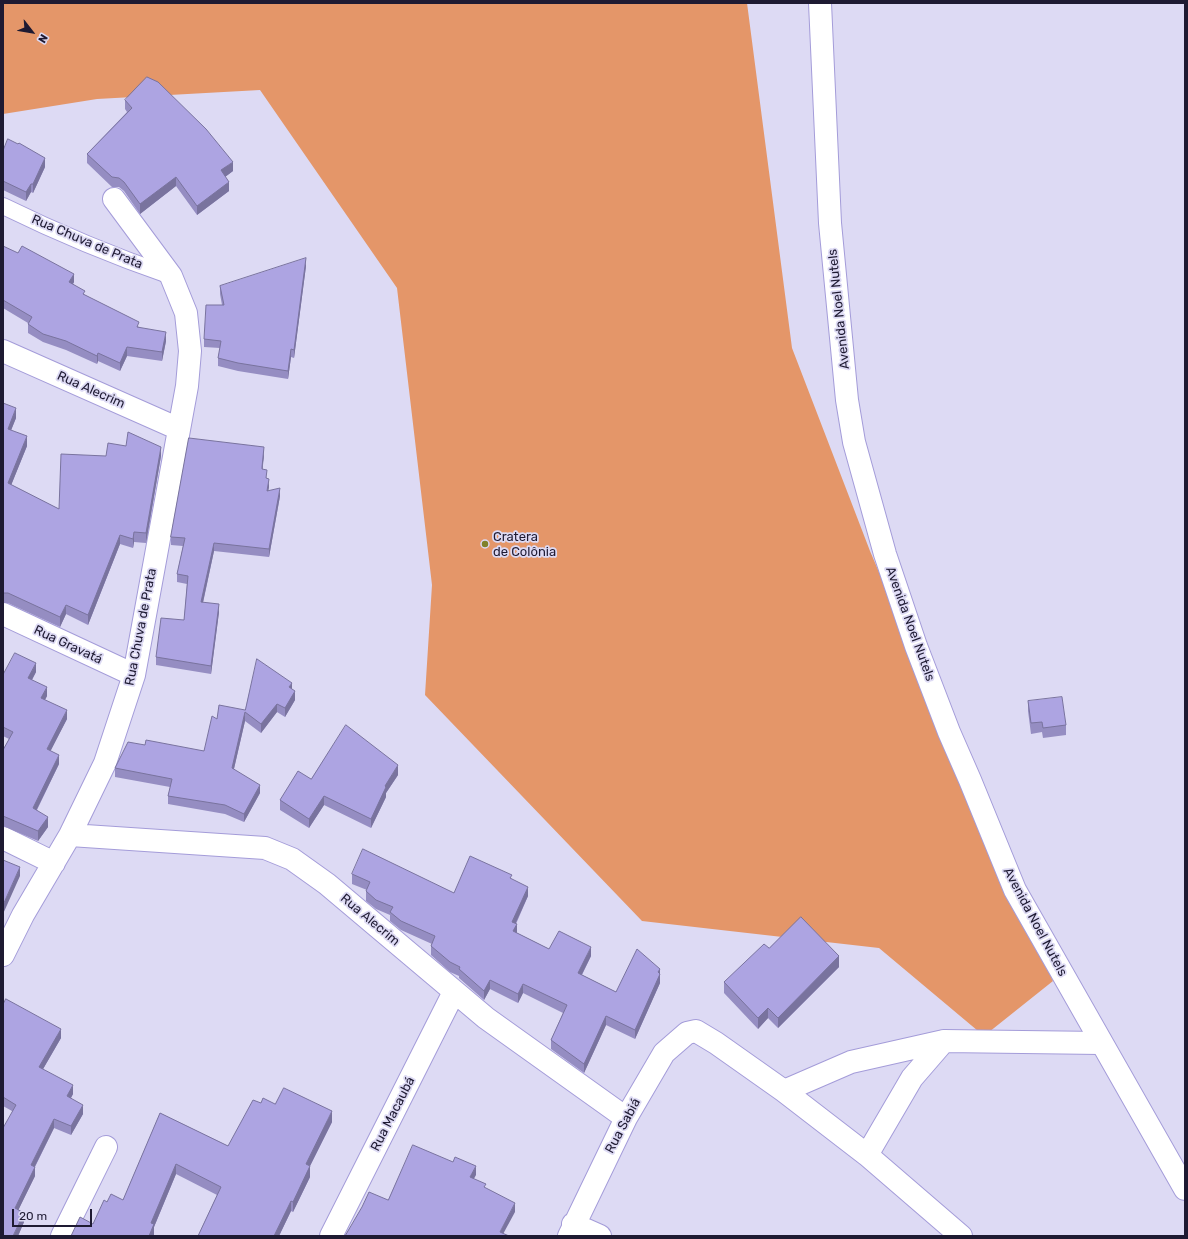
<!DOCTYPE html>
<html>
<head>
<meta charset="utf-8">
<style>
  body { margin:0 }
  #map { position:relative; width:1188px; height:1239px; overflow:hidden; background:#dddaf4; font-family:Rubik,sans-serif }
  canvas { display:block }
  .frame { position:absolute; inset:0; border:4px solid #1e1a32; pointer-events:none }
  .north { position:absolute; left:12px; top:12px; width:40px; height:40px; -webkit-text-stroke:3px #dddaf4; paint-order:stroke; rotate:121deg; font-size:11px; font-weight:700; line-height:16px; text-align:center; color:#1e1a32 }
  .north::after { content:''; display:block; margin:auto; width:14px; height:18px; background:#1e1a32; clip-path:polygon(50% 0,100% 100%,50% 72%,0 100%) }
  .scale { position:absolute; left:12px; top:1209px; width:80px; height:18px; box-sizing:border-box; border:2px solid #1e1a32; border-top:0; padding-left:5px; font-size:12px; line-height:14px; white-space:nowrap; color:#1e1a32; -webkit-text-stroke:3px #dddaf4; paint-order:stroke }
</style>
</head>
<body>
<div id="map">
<canvas width="1188" height="1239"></canvas>
<div class="frame"></div>
<div class="north">N</div>
<div class="scale">20 m</div>
</div>
<script>
const c = document.querySelector('canvas').getContext('2d');
c.lineJoin = 'round';
function fillPath(path, color) { c.fillStyle = color; c.fill(path, 'evenodd'); }
function stroke(path, color, width, dash) { c.strokeStyle = color; c.lineWidth = width; c.lineCap = dash ? 'butt' : 'round'; c.setLineDash(dash || []); c.stroke(path); }
function drawText(font, color, halo, rows, align = 'center') {
  c.font = font + ' Rubik,sans-serif'; c.lineWidth = 3.5; c.setLineDash([]); c.textBaseline = 'middle'; c.strokeStyle = halo; c.fillStyle = color; for (const [text, x, y, turn = 0] of rows) {
    c.save(); c.translate(x, y); c.rotate((+turn || 0) * Math.PI / 180); c.textAlign = isNaN(turn) ? turn : align; if (halo) c.strokeText(text, 0, 0); c.fillText(text, 0, 0); c.restore();
  }
}
fillPath(new Path2D(`
  M3 3H747L792 348 870 551 1053 981 984 1036 879 948 642 921 425 695 432 585 397 288 260 90 97 99 3 114Z`), '#e49669');
const service = new Path2D(`
  M3 206C58 233 113 256 171 276`);
const minor = new Path2D(`
  M3 351 179 429
  M3 614 134 675
  M70 835 265 848 292 859 327 884 486 1018 626 1118
  M3 838 54 863
  M3 955 23 915 70 835 105 763 134 675 187 386 190 351 186 313 171 276 114 199
  M784 1091 851 1062 944 1041 1101 1043
  M867 1155 912 1078 944 1041
  M573 1224 600 1236
  M62 1236 106 1147
  M331 1236 454 992
  M569 1236 626 1118 664 1053 687 1033 696 1031 716 1043 784 1091 867 1155 961 1236`);
const tertiary = new Path2D(`
  M820 3 830 223 847 400 854 442 885 554 916 646 949 732 970 780 1015 890 1185 1189`);
stroke(service, '#a49cd9', 18);
stroke(minor, '#a49cd9', 24);
stroke(tertiary, '#a49cd9', 24);
stroke(service, '#fff', 16);
stroke(minor, '#fff', 22);
stroke(tertiary, '#fff', 22);
fillPath(new Path2D(`
  M125 100 233 171 225 177 229 191 197 215 176 186 140 214 124 191 119 187H112L87 163V154L127 112 125 109Z
  M3 151 45 167 33 193 31 192 26 201 3 190Z
  M3 246 74 282 73 284 85 295 139 327 166 341 162 361 127 356 120 371 98 361 97 364 66 350 43 342 28 333V323L3 308Z
  M306 266 294 358 291 357 288 379 238 371 218 366V358L220 348 204 347V339L222 305 220 294V286Z
  M3 403 16 418 11 430 27 446 11 485 59 509 106 456H161L146 543 134 542 133 548 120 544 88 625 66 614 60 627 8 603H3Z
  M264 455 262 469 267 479 269 487 268 490 280 496 269 557 214 551 203 603 219 612 211 674 156 665V657L184 620 187 584 177 582V574L183 546 171 545V537Z
  M36 672 32 680 47 696 45 700 67 719 50 751 59 764 37 810 48 827 38 841 3 826V750L9 739 3 736V675Z
  M292 689 295 700 285 717 277 712 261 733 245 721 234 769 260 793 244 822 225 814 168 804V796L170 787 115 777V768L145 745 204 751 217 719 245 710Z
  M1028 701 1066 725V735L1043 738 1042 732 1031 734 1028 711Z
  M398 775 386 793V797L371 828 324 805 309 828 280 810V800Z
  M352 874 454 893 512 879 528 896 516 924 517 933 549 949 591 956 582 975 616 992 660 969V983L635 1039 606 1025 584 1073 551 1049V1040L563 1013 523 993 518 1003 490 989 484 1000 459 978V976L450 972 431 955V946L432 944 401 930 390 921V915L376 909 366 901V891L367 890 352 884Z
  M769 948 839 967 778 1028 768 1018 758 1029 724 993V982Z
  M3 1005 61 1038 43 1069 73 1094 71 1098 83 1114 71 1135 54 1128 35 1167V1176L18 1210 24 1222 18 1236 12 1111 3 1106Z
  M261 1103 275 1104 332 1122 310 1166V1177L293 1212 291 1211 279 1236H198L217 1195 176 1174 154 1227V1235L93 1224 107 1202 123 1200 160 1113 228 1146Z`), '#958dc2');
fillPath(new Path2D(`
  M45 158V167L33 193V184Z
  M233 162V171L221 180V170Z
  M176 177V186L140 214V204Z
  M229 182V191L197 215V206Z
  M31 184V192L26 201V192Z
  M306 258V266L294 358V350Z
  M74 274V282L69 291V282Z
  M166 332V341L162 361V352Z
  M127 347V356L120 371V363Z
  M291 349V357L288 379V371Z
  M98 353V361L97 364V356Z
  M16 408V418L8 438V429Z
  M27 436V446L8 493V483Z
  M161 447V456L146 543V533Z
  M264 447V455L262 475V467Z
  M269 479V487L267 499V491Z
  M280 488V496L269 557V549Z
  M134 532V542L133 548V539Z
  M120 535V544L88 625V615Z
  M214 543V551L201 611V602Z
  M219 604V612L211 674V666Z
  M66 605V614L60 627V617Z
  M36 663V672L28 687V678Z
  M292 683V691L289 687Z
  M47 687V696L41 707V698Z
  M295 691V700L285 717V708Z
  M277 704V712L261 733V724Z
  M67 710V719L47 758V749Z
  M245 712V721L232 777V768Z
  M59 755V764L33 817V808Z
  M398 765V775L386 793V797L371 828V819L385 786Z
  M260 785V793L244 822V814Z
  M324 796V805L309 828V819Z
  M48 817V827L38 841V831Z
  M20 867V876L3 914V905Z
  M528 887V896L512 931V922Z
  M517 924V934L513 931Z
  M591 947V956L578 982V973Z
  M839 956V967L778 1028V1018Z
  M660 969V983L635 1039V1030L658 972Z
  M490 980V989L484 1000V991Z
  M523 984V993L518 1003V994Z
  M768 1008V1018L758 1029V1018Z
  M606 1016V1025L584 1073V1064Z
  M61 1029V1038L39 1076V1067Z
  M73 1085V1094L67 1105V1096Z
  M83 1105V1114L71 1135V1126Z
  M332 1111V1122L310 1166V1177L293 1212V1202L306 1164Z
  M54 1119V1128L31 1174V1165Z
  M176 1164V1174L154 1227V1236H149L151 1223Z
  M476 1166V1175L470 1186V1177Z
  M35 1167V1176L15 1217V1208Z
  M291 1201V1211L279 1236H274Z
  M515 1203V1212L502 1236 500 1232Z
  M24 1213V1222L18 1236H13Z`), '#79739e');
const building = new Path2D(`
  M147 77 158 82 206 129 233 162 221 170 229 182 197 206 176 177 140 204 124 182 119 178 112 177 87 154 132 108 125 100Z
  M8 139 18 144 19 143 45 158 33 184H31L26 192 3 181V183V151Z
  M3 246 18 253 22 246 74 274 69 282 85 291 83 294 139 322 137 327 166 332 162 352 127 347 120 363 98 353 97 356 66 341 43 334 28 324 32 317 3 300Z
  M306 258 294 350 291 349 288 371 238 363 218 358 221 341 204 339 206 305H224L220 286Z
  M3 403 16 408 8 429 27 436 8 483 59 509 61 454 106 456 108 443 126 446 128 432 161 447 146 533 134 532 133 539 120 535 88 615 66 605 60 617 8 593H3Z
  M189 438 264 447 262 467V469L267 470 266 478 269 479 267 491 280 488 269 549 214 543 201 602 219 604 211 666 156 657 161 618 184 620 188 576 177 574 185 538 171 537Z
  M15 653 36 663 28 678 47 687 41 698 67 710 47 749 59 755 33 808 48 817 38 831 3 816V750L13 732 3 727V675Z
  M257 659 292 683 289 687 295 691 285 708 277 704 261 724 245 712 232 768 260 785 244 814 225 805 168 796 172 779 115 768 128 742 145 745 146 740 204 751 212 716 217 719 219 705 245 710Z
  M1062 697 1066 725 1043 728 1042 722 1031 723 1028 701Z
  M346 725 398 765 385 786 386 787 371 819 324 796 309 819 280 800 298 771 311 779Z
  M363 849 454 893 470 856 512 875 510 878 528 887 512 922 517 924 513 931 549 949 559 931 591 947 578 973 616 992 637 949 660 969 658 972 660 974 635 1030 606 1016 584 1064 551 1040 567 1005 523 984 518 994 490 980 484 991 459 969 460 967 450 962 431 946 435 936 401 921 390 912 393 907 376 900 366 891 370 882 352 874Z
  M3 860 20 867 3 905Z
  M801 917 839 956 778 1018 768 1008 758 1018 724 982 764 944 769 948Z
  M6 999 61 1029 39 1067 73 1085 67 1096 83 1105 71 1126 54 1119 31 1165 35 1167 15 1208 24 1213 13 1236H3V1128L16 1105 3 1097V1005Z
  M284 1088 332 1111 306 1164 310 1166 293 1202 291 1201 274 1236H198L221 1187 176 1164 151 1223 154 1224 149 1236H71L80 1217 93 1224 104 1200 107 1202 111 1194 123 1200 160 1113 228 1146 253 1100 261 1103 263 1098 275 1104Z
  M413 1145 453 1162 455 1157 476 1166 470 1177 486 1184 484 1187 515 1203 500 1232 509 1236H345L362 1207 369 1192 388 1200Z`);
fillPath(building, '#ada4e2');
stroke(building, '#79739e', 1);
for (const [x, y, r, color] of [
  [485,544,4,"#80812b"]
]) { const dot = new Path2D(); dot.arc(x, y, r, 0, 2 * Math.PI); c.fillStyle = color; c.fill(dot); stroke(dot, '#dddaf4', 1.5); }
drawText('13px', '#1e1a32', '#dddaf4', [
  ["Rua Chuva de Prata",87,242,23],
  ["Avenida Noel Nutels",839,309,-96],
  ["Rua Alecrim",91,390,24],
  ["Avenida Noel Nutels",910,624,70],
  ["Rua Chuva de Prata",141,627,-79],
  ["Rua Gravatá",68,645,25],
  ["Rua Alecrim",370,920,40],
  ["Avenida Noel Nutels",1035,922,62],
  ["Rua Macaubá",393,1114,-63],
  ["Rua Sabiá",623,1126,-62]
]);
drawText('13px', '#1e1a32', '#dddaf4', [
  ["Cratera",493,537],
  ["de Colônia",493,552]
], 'left');
</script>
</body>
</html>
